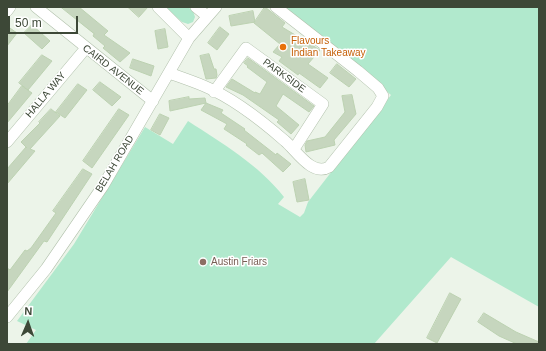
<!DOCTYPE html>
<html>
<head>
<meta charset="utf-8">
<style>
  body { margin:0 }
  #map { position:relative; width:546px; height:351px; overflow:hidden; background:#ecf4e9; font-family:Helvetica,sans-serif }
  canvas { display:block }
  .frame { position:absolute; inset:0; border:8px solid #3d4837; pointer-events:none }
  .north { position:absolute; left:8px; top:303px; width:40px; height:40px; -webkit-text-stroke:3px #fff; paint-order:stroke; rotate:2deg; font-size:11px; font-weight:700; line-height:16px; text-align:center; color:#3d4837 }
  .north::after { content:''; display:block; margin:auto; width:14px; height:18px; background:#3d4837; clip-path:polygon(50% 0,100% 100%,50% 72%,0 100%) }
  .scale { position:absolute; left:8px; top:16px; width:70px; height:18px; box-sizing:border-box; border:2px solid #3d4837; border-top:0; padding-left:5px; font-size:12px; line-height:14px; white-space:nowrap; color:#3d4837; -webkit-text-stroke:3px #fff; paint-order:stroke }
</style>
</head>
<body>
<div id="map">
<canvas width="546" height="351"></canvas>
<div class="frame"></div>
<div class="north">N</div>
<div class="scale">50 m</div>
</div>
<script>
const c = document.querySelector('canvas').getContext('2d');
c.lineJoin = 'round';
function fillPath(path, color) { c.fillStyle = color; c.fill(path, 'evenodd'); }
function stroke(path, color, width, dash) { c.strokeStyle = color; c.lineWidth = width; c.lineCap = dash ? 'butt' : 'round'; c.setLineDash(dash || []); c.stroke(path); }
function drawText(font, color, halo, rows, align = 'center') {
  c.font = font + ' Helvetica,sans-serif'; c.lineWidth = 3; c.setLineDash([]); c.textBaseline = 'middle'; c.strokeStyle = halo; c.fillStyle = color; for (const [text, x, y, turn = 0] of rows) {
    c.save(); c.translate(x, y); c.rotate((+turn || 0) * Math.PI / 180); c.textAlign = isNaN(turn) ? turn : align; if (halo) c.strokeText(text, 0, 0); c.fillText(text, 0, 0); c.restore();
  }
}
fillPath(new Path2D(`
  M165 7H188L193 11 195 17 193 22 188 24 182 22Z
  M278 7H539V307L451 257 374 344H26L36 330 17 321 74 244 145 127 173 144 188 121C222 143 259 165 284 197L278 204 300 217 304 213 308 202 391 95 339 51Z`), '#b1e9cd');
const building = new Path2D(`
  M61 7H79L108 31 104 35 130 53 120 62 103 48 105 46 93 36 94 34Z
  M128 7H148L139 17Z
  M265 7 285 23 282 27 320 50 308 64 328 78 320 88 299 73 298 75 279 61 282 57 273 52 280 44 254 23Z
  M253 11 255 22 231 26 229 16Z
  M32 25 50 41 42 49 24 33Z
  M7 26 17 33 7 46Z
  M220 27 229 34 217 50 208 43Z
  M165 29 168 47 158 49 155 31Z
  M209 54 214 69H216L217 75 216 78 206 79 200 56Z
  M42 55 52 61 28 90 19 83Z
  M248 58 314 106 309 112 283 94 276 106 299 125 291 134 277 122 279 120 243 95 226 87 232 79 255 93V92L260 94 267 82 247 67 248 66 244 63Z
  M133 59 154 66 151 76 130 68Z
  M337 64 356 79 349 87 330 73Z
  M100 82 121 97 112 106 93 90Z
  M78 84 87 90 65 118 56 112Z
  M22 86 32 93 7 123V106Z
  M352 95 356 114 334 140 335 145 306 152 305 145 307 141 325 137 345 112 342 96Z
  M189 97V99L205 98 206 103 223 110 221 113 245 129 244 130 276 155 277 153 291 164 283 172 262 153 259 155 246 145 247 144 224 129 227 124 201 110 206 103 170 111 169 101Z
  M51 109 60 116 30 149 35 151 7 184V169L26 147 27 148 21 142 40 123 39 122Z
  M119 109 129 115 92 168 83 161Z
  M160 114 169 118 160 135 151 130Z
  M83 169 92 174 47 242 44 241 7 292V268L10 270 25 250 27 251 31 248 56 213 53 211Z
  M305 179 309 200 297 202 293 182Z
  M450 293 461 299 437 343 427 338Z
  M484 313 516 332 539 342V344H517L499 336 478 322Z`);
fillPath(building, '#c6d6be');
stroke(building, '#bcd1b1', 1);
const minor = new Path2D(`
  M36 7 153 101
  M158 7 189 38
  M196 7 207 16
  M7 11 10 7
  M169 73C180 77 192 81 204 86 233 98 261 120 285 141 296 150 312 177 329 167L377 107 383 96 378 88 358 71 276 7
  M214 92 246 48 323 104 294 149
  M7 142 86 48
  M7 317 46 269 103 186 189 38 216 7`);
stroke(minor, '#b1c0ab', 12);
stroke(minor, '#fff', 11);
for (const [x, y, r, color] of [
  [283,47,4,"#e8710a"],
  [203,262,4,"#8d6e63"]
]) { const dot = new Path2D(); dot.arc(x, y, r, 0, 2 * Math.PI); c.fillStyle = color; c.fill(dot); stroke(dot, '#fff', 1.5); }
drawText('10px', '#c56008', '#fff', [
  ["Flavours",291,41],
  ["Indian Takeaway",291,53]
], 'left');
drawText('10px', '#3d4837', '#fff', [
  ["CAIRD AVENUE",113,70,38],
  ["PARKSIDE",284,76,36],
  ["HALLA WAY",46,95,-50],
  ["BELAH ROAD",115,164,-59]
]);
drawText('10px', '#785e54', '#fff', [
  ["Austin Friars",211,262]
], 'left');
</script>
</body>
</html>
